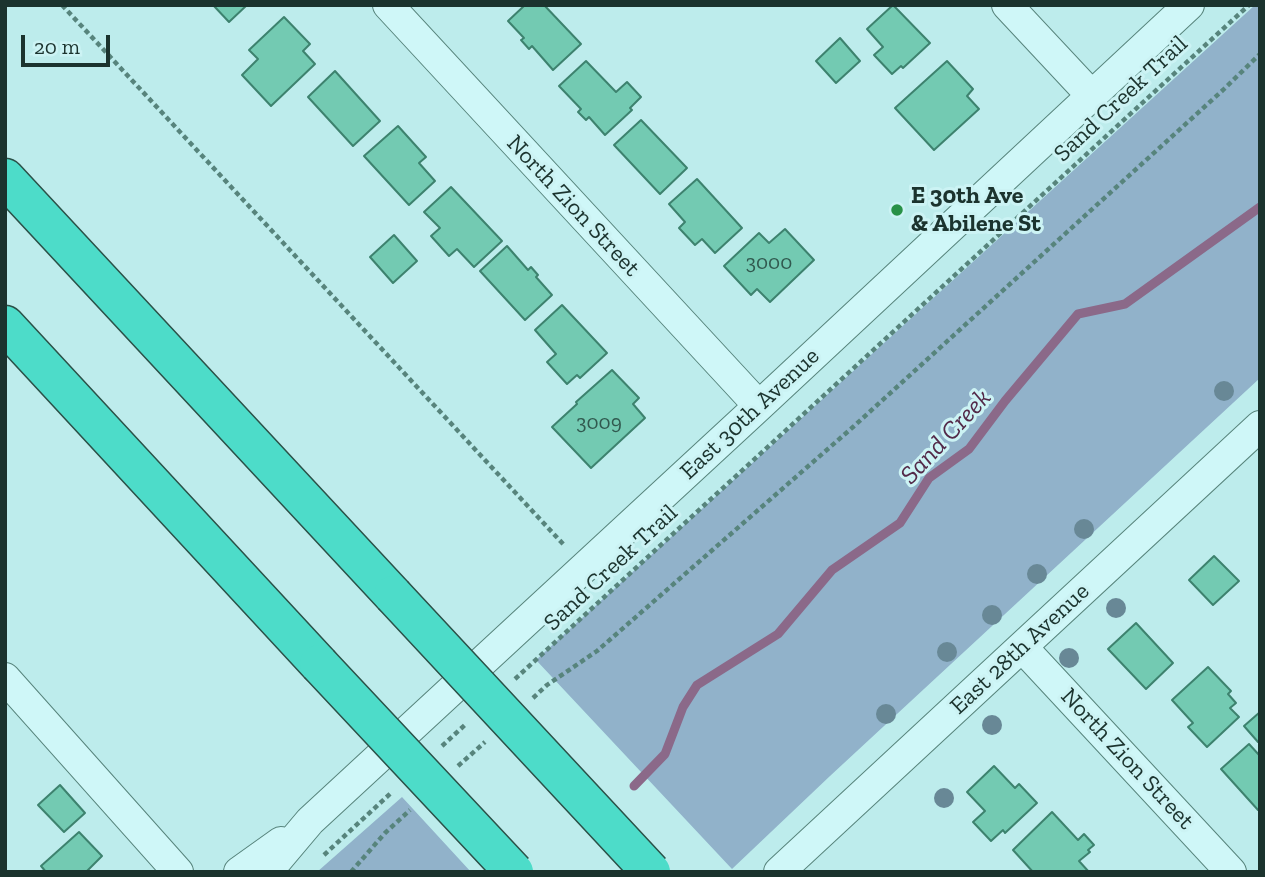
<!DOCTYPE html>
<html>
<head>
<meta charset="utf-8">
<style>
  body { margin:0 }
  #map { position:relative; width:1265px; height:877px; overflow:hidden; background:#bdecec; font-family:"Zilla Slab",serif }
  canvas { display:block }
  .frame { position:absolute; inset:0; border:7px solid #1b332e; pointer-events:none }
  .scale { position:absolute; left:21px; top:35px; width:89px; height:32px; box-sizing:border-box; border:4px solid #1b332e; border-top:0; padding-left:9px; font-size:21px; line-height:24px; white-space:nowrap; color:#1b332e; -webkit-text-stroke:5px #ccf3f4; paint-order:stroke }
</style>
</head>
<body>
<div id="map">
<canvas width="1265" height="877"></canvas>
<div class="frame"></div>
<div class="scale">20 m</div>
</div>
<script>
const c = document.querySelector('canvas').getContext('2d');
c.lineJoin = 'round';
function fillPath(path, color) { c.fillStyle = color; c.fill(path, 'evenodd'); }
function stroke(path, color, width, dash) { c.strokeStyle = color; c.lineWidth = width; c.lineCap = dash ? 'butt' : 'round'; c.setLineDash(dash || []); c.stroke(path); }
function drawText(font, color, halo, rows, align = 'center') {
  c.font = font + ' "Zilla Slab",serif'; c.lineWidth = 6; c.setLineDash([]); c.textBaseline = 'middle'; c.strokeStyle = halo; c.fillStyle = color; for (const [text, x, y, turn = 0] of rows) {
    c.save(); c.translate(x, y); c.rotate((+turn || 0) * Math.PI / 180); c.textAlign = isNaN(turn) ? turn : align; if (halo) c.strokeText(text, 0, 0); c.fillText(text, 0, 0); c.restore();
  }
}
fillPath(new Path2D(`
  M1255 5H1260V378L830 776 732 869 536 660Z
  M402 797 471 872H317Z`), '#91b2ca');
stroke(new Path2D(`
  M634 786 665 754 683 707 697 685 778 634 832 570 900 523 929 478 969 449 1005 401 1078 314 1125 304 1260 207`), '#8b6989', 9);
const building = new Path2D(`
  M213 5H247L229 22Z
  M525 5H544L581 44 553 70 532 46 529 49 521 40 524 38 508 21Z
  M893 5 930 43 903 68 901 66 892 74 874 55 883 47 867 29Z
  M284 17 310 44 303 51 315 64 271 106 242 75 258 59 249 50Z
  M840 38 860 61 836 83 816 61Z
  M586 61 616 92 627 82 641 97 630 108 632 110 605 135 589 117 586 120 578 112 581 109 559 86Z
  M947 61 973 89 967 96 979 109 934 150 895 108Z
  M335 71 380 121 353 146 308 97Z
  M641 120 687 168 660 194 614 145Z
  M398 126 426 157 419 163 435 181 409 205 364 156Z
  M697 179 742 228 715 253 702 239 695 245 679 228 685 222 669 204Z
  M451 187 502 241 474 267 457 249 449 256 431 236 440 228 424 212Z
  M785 229 814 260 770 302 757 289 751 295 724 266 759 233 769 243Z
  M394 235 417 261 393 283 370 257Z
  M507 246 528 270 531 267 538 275 536 277 552 295 525 320 480 271Z
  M562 305 607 353 580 378 577 375 567 384 547 362 556 354 535 330Z
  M612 370 639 398 633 404 645 418 591 468 552 427 577 404 576 402Z
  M1214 556 1239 581 1213 605 1189 580Z
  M1136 623 1173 663 1146 689 1108 649Z
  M1208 667 1231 691 1228 694 1236 703 1230 708 1239 717 1207 747 1188 727 1193 723 1172 700Z
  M1260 712V741L1258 742 1244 726Z
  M1249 744 1260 756V808L1258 810 1221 769Z
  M994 766 1015 788 1019 784 1037 803 1005 833 1003 830 991 841 973 822 985 811 967 792Z
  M60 785 85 813 64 832 38 805Z
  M1052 812 1078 840 1084 834 1094 845 1088 850 1090 852 1079 861 1089 872H1033L1013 850Z
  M79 832 102 856 86 872H46L41 866Z`);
fillPath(building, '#73cab2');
stroke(building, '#3d826e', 2);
const minor = new Path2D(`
  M388 5 759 406
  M1007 5 1092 96
  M1022 647 1231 872
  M5 678 178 872
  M239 872 281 842
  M267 872 310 821 759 406 1189 5
  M779 872 1260 426`);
const highway = new Path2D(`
  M5 178 393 595
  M5 325 319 664`);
stroke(minor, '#57847c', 32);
stroke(highway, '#2b5148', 41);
stroke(new Path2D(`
  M62 5 564 545
  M515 679 1249 5
  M533 698 547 685 597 651 853 427 1223 90 1260 54
  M442 746 467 723
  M458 766 485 742
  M324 855 392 792
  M351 872 385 833 410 810`), '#57847c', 4.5, [5, 3.5]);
stroke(minor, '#cff7f8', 30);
stroke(highway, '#4ddcc9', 38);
const highwayBridge = new Path2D(`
  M393 595 651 872
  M319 664 514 872`);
stroke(highwayBridge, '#2b5148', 41, []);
stroke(highwayBridge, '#4ddcc9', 38);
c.fillStyle = '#688896';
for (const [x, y] of [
  [1224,391],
  [1084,529],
  [1037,574],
  [1116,608],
  [992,615],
  [947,652],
  [1069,658],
  [886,714],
  [992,725],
  [944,798]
]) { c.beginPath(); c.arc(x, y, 10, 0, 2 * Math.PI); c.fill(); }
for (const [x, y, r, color] of [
  [897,210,7,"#289147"]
]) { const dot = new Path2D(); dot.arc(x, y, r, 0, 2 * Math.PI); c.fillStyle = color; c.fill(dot); stroke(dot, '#ccf3f4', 2.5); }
drawText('21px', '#31594f', null, [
  ["3000",769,263],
  ["3009",599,423]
]);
drawText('24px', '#1b332e', '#ccf3f4', [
  ["Sand Creek Trail",1121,99,-43],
  ["North Zion Street",573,206,47],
  ["East 30th Avenue",750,414,-43],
  ["Sand Creek Trail",611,568,-43],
  ["East 28th Avenue",1020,649,-43],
  ["North Zion Street",1127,759,47]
]);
drawText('bold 24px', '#1b332e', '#ccf3f4', [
  ["E 30th Ave",911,196],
  ["& Abilene St",911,224]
], 'left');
drawText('italic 26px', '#532a49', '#ccf3f4', [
  ["Sand Creek",946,437,-47]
]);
</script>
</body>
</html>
